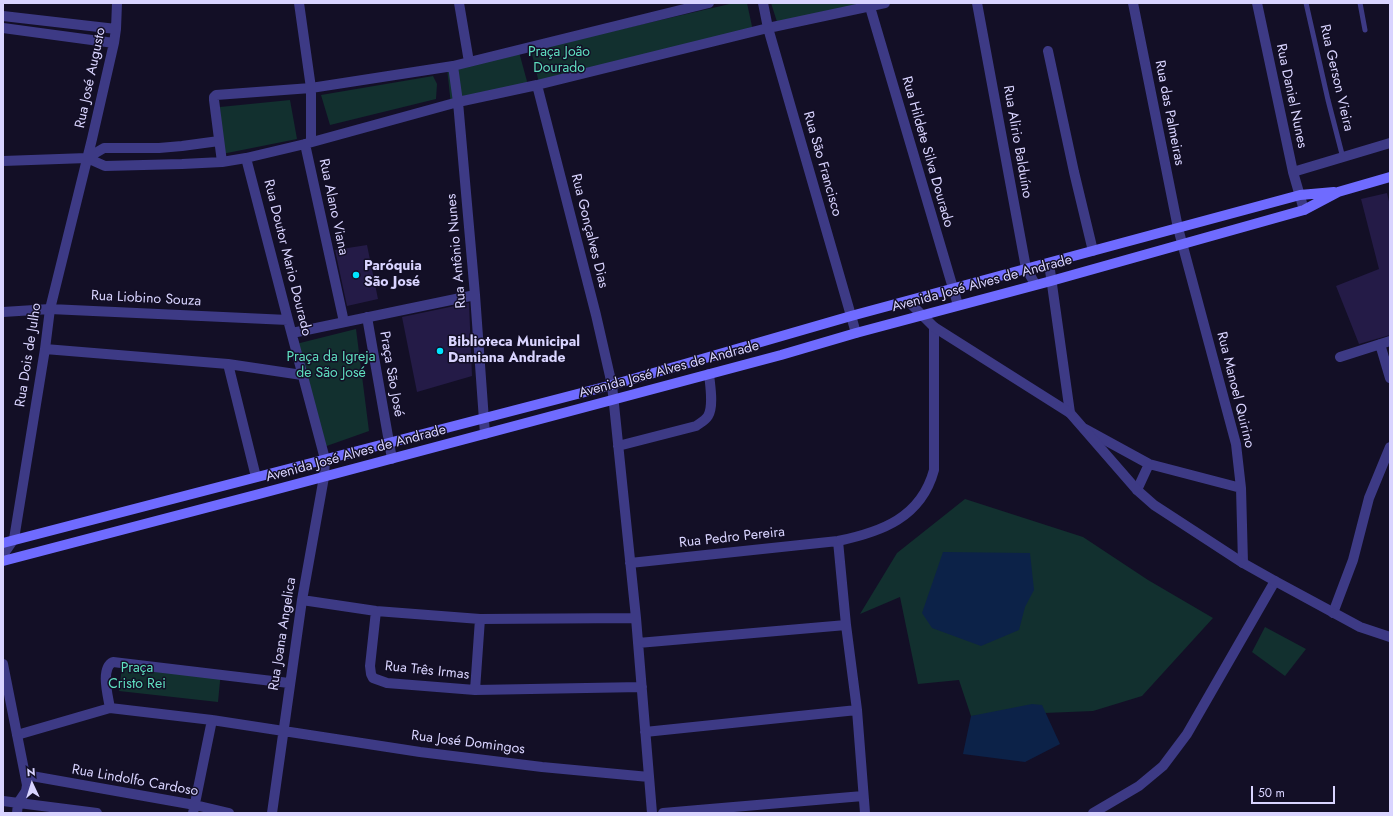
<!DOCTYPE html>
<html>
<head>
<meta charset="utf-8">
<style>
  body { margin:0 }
  #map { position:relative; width:1393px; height:816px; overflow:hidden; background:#130f26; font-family:Jost,sans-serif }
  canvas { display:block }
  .frame { position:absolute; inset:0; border:4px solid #d9d4ff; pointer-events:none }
  .north { position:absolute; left:12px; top:764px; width:40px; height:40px; -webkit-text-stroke:3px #130f26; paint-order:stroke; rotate:356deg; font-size:11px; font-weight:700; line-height:16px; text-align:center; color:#d9d4ff }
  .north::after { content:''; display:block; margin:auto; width:14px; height:18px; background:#d9d4ff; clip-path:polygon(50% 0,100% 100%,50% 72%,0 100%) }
  .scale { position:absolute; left:1251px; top:786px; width:84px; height:18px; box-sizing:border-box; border:2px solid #d9d4ff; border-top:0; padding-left:5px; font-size:12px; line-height:14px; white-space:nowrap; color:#d9d4ff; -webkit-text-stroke:3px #130f26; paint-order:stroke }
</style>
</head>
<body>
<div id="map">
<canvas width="1393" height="816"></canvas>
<div class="frame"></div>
<div class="north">N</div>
<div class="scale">50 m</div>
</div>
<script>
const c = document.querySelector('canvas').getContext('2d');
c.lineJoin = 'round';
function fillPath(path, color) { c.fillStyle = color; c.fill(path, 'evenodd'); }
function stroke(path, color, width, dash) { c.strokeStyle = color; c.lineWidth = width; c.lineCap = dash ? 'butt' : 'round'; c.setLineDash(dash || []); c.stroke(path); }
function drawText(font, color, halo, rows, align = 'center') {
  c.font = font + ' Jost,sans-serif'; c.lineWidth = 3; c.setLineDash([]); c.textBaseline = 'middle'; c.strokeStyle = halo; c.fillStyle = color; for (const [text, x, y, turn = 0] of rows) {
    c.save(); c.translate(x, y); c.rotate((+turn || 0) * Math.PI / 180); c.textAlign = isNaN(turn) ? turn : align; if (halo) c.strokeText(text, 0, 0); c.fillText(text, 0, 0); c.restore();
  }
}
fillPath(new Path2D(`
  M734 3H747L753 31 539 83 531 50Z
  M771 3H863L778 25Z
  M519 52 528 85 451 105 447 68Z
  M433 76 437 84 436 99 330 125 321 95Z
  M290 100 297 139 222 154 220 107Z
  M356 329 369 431 321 448 296 344Z
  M965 499 1083 537 1148 580 1213 618 1142 696 1093 711 971 716 959 680 918 684 900 597 860 614 897 553Z
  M1265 627 1306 649 1285 676 1252 652Z
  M123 659 221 671 218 702 119 691Z`), '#12302f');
fillPath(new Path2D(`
  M943 552 1030 553 1034 590 1025 607 1019 630 981 646 932 628 922 613Z
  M1032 704 1042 705 1060 744 1025 762 963 754 971 716Z`), '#0c2248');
fillPath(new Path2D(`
  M1387 193 1390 206V335L1359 344 1336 286 1379 269 1361 199Z
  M367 245 378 299 347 306 335 250Z
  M469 303 472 376 417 392 402 317Z`), '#241b47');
stroke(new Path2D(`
  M1306 3 1328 100 1343 158
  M1360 3 1365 30`), '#3d3a85', 5);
stroke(new Path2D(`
  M299 3 311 88V142
  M459 3 469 62
  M763 3 768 28 856 333
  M977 3 1026 268 1035 284
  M1133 3 1178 228 1236 444 1241 488 1243 563
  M1257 3 1293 172 1304 210
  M870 7 958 305
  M3 16 116 29
  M3 28 114 43
  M1048 51 1074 172 1093 251
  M453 66 458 102 475 295 485 434
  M537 85 596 315 612 385 636 618 652 813
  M305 144 344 322
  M87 158 104 148H159L182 146 219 141
  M246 158 288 320 325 459 324 477 302 600 272 813
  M3 161 87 158 105 166 182 164 222 162 246 158 305 144 458 102 537 85 768 28 885 3
  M222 162 214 100V97L216 95 311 88 453 66 709 3
  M1293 172 1390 143
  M1049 263 1070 413
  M3 312 50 309 288 320
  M367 317 392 459
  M292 333 475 295
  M1380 344 1390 378
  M45 349 228 364 302 375
  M1340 357 1390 341
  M228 364 256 477
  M1085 429 1149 464 1241 488
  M618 446 696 426C700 423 705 421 708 416 714 406 710 385 709 374
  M1137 490 1149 464
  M838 541 846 625 857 710 865 813
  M3 555 14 539 45 349 50 309 92 139 114 43 116 29 117 3
  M630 563 838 541C881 532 921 518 934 470V327
  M302 600 376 611 480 619 636 618
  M376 611 370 666 371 674 373 678 387 683 475 690 480 619
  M1333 613 1353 560 1369 498 1390 447
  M638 643 846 625
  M3 664 27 785 26 791 18 803 17 813
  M475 690 642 687
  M110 708C108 696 100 668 113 662L289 683
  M645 732 857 710
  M17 735 110 708 212 720 420 752 542 767 649 777
  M26 775 195 805 229 813
  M3 801 97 813
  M193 813 212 720
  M663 813 863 796
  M1093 813 1139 786 1163 766 1187 734 1275 581`), '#3d3a85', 10);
stroke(new Path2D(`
  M908 301 934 327 1070 413 1137 490 1154 505 1243 563 1275 581 1360 627 1390 637`), '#3d3a85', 10);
stroke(new Path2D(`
  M3 543 612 385 851 316 1300 195 1334 192
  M3 561 259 494 781 355 856 333 1051 281 1304 210 1338 192 1390 177`), '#6f6bff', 10);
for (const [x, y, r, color] of [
  [356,275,4,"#00e5ff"],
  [440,351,4,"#00e5ff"]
]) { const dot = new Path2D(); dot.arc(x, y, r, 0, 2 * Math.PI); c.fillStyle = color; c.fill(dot); stroke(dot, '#130f26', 1.5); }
drawText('14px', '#5fe0c0', '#130f26', [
  ["Praça João",559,53],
  ["Dourado",559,69],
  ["Praça da Igreja",331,358],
  ["de São José",331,374],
  ["Praça",137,669],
  ["Cristo Rei",137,685]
]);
drawText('14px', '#d9d4ff', '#130f26', [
  ["Rua José Augusto",91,78,-78],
  ["Rua Gerson Vieira",1336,78,77],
  ["Rua Daniel Nunes",1291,96,78],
  ["Rua das Palmeiras",1169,113,79],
  ["Rua Alirio Balduíno",1017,142,80],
  ["Rua Hildete Silva Dourado",927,152,74],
  ["Rua São Francisco",822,164,74],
  ["Rua Alano Viana",333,207,78],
  ["Rua Gonçalves Dias",589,231,76],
  ["Rua Antônio Nunes",457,251,-95],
  ["Rua Doutor Mario Dourado",287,258,76],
  ["Avenida José Alves de Andrade",982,284,-15],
  ["Rua Liobino Souza",146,299,3],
  ["Rua Dois de Julho",29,355,-81],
  ["Avenida José Alves de Andrade",669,370,-15],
  ["Praça São José",391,374,80],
  ["Rua Manoel Quirino",1235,390,76],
  ["Avenida José Alves de Andrade",356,454,-15],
  ["Rua Pedro Pereira",732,538,-6],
  ["Rua Joana Angelica",283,634,-81],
  ["Rua Três Irmas",427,671,6],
  ["Rua José Domingos",468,743,7],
  ["Rua Lindolfo Cardoso",135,781,10]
]);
drawText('bold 14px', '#d9d4ff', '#130f26', [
  ["Paróquia",364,267],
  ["São José",364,283],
  ["Biblioteca Municipal",448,343],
  ["Damiana Andrade",448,359]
], 'left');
</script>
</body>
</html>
